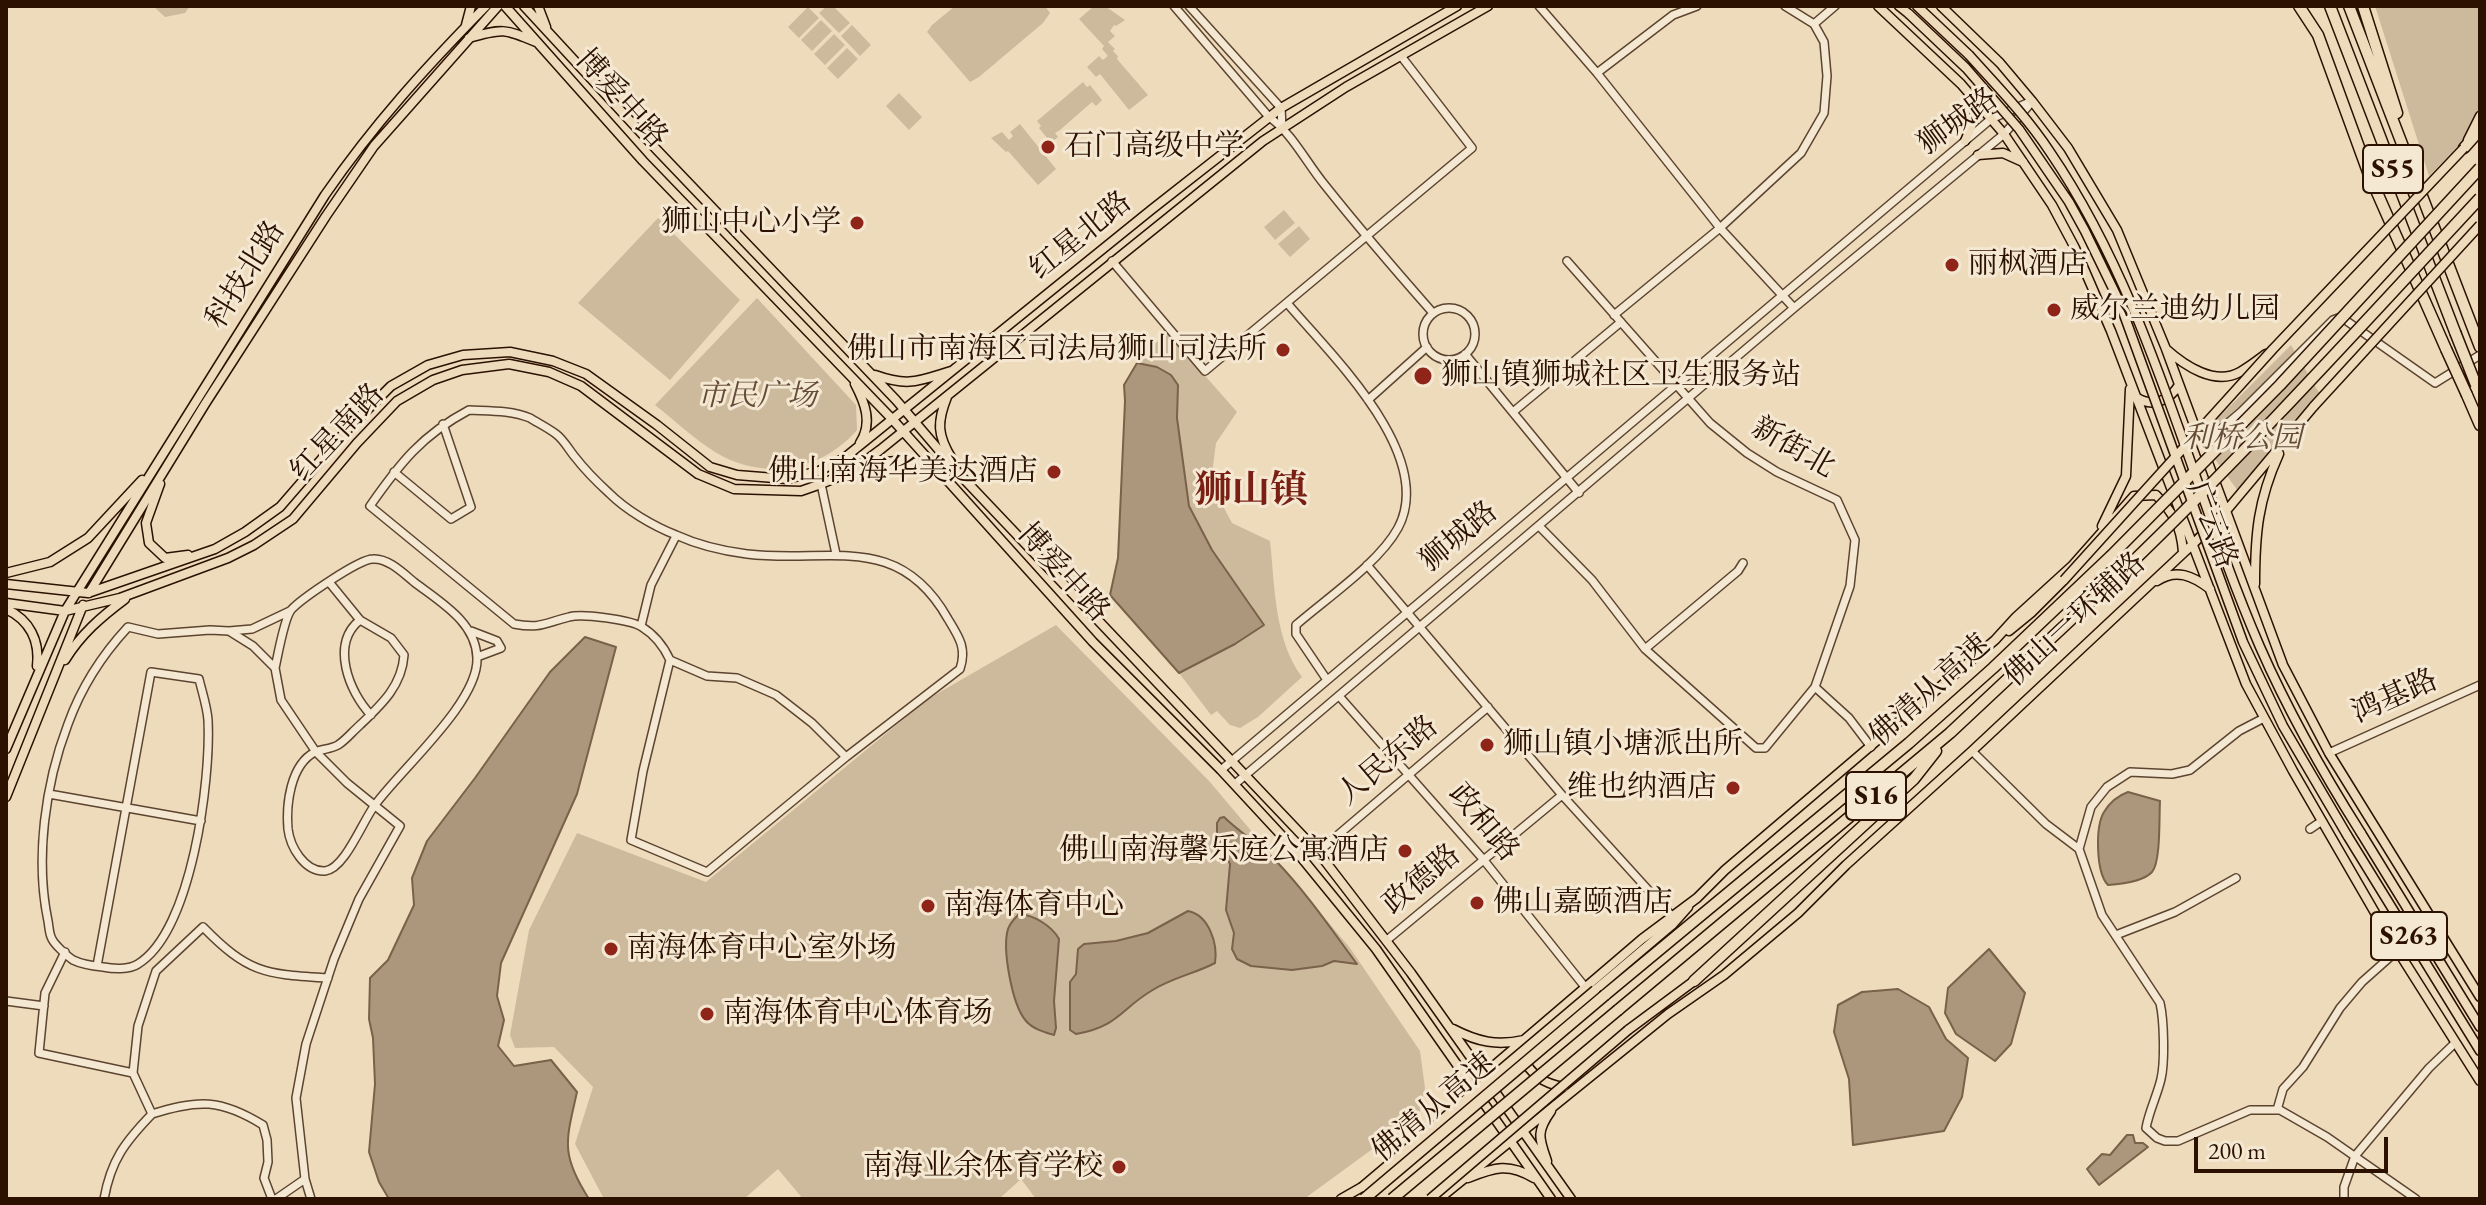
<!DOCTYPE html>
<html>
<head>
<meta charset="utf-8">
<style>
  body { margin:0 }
  #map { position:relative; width:2486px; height:1205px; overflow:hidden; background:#eedbbc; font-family:"EB Garamond",serif }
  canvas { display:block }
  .frame { position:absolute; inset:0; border:8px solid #2c1100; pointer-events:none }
  .scale { position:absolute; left:2194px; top:1137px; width:194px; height:36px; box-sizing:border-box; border:4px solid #2c1100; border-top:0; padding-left:10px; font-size:24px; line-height:28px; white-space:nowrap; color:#2c1100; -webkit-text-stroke:6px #f4e8d3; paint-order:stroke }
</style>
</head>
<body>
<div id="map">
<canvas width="2486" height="1205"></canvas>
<div class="frame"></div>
<div class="scale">200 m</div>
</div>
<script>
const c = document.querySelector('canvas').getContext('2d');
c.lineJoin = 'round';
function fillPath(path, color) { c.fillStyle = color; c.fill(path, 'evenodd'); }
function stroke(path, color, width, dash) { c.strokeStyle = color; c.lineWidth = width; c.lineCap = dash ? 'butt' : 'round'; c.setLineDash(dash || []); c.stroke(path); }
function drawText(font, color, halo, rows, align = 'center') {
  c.font = font + ' "EB Garamond","Noto Serif SC",serif'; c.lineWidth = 6; c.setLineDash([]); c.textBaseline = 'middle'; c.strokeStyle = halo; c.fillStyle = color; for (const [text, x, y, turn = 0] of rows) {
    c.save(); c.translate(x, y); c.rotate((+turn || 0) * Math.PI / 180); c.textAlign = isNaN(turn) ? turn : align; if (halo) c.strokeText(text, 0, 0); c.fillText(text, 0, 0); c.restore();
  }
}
fillPath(new Path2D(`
  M153 6H190L185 13 165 17Z
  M827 6H833L850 23 839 33 819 13Z
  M955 6H1045L1050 13 1043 23 979 77 970 82 927 32 932 25Z
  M1094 6H1105L1125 20 1116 26 1114 25 1110 31 1115 36 1108 42 1115 49 1113 51 1118 56 1117 59 1148 95 1129 110 1100 74 1096 77 1087 67 1099 56 1103 60 1108 56 1102 49 1104 46 1079 19Z
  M2375 6H2480V107L2461 143 2429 176Z
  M808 7 819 18 799 38 788 27Z
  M821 20 832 31 812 51 801 40Z
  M852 25 871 45 860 56 841 36Z
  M834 34 845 45 825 65 814 54Z
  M847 48 858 59 838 79 827 68Z
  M1083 82 1087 87 1090 85 1102 100 1096 106 1092 102 1060 130 1055 133 1058 137 1051 143 1039 128 1041 126 1037 121Z
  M899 93 922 117 909 130 886 106Z
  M1020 124 1056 169 1038 185 1008 151 1006 152 991 138 1002 132 1009 140 1013 136 1010 132Z
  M1284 210 1295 223 1275 240 1264 227Z
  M658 218 740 300 670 380 578 303Z
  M1299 226 1310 239 1290 257 1278 244Z
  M757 298 856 405 857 430C821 472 762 481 715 452 694 439 674 420 655 405Z
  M1164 329 1237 412 1216 443 1213 466 1216 493 1232 523 1270 541C1275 586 1274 639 1302 677L1258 717 1240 728 1230 725 1217 711 1211 715 1179 673 1235 644 1263 626 1251 604 1212 550 1189 506 1177 418 1178 385 1170 375 1157 367 1137 363 1135 360 1158 341Z
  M2291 345 2324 401 2238 491 2199 437Z
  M1056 625 1210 782 1350 948 1420 1051 1425 1088 1419 1115 1304 1199H1036L1021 1179 999 1199H803L778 1169 744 1199H604L575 1144 593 1087 554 1047 515 1048 510 1035 529 930 577 833 706 882 928 699Z`), '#cdb99c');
const water = new Path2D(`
  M1137 363 1157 367 1171 375 1178 385 1177 418 1189 506 1212 550 1264 625 1235 644 1179 673 1110 595 1118 558 1125 401 1124 385Z
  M585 637 616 647 577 794 501 963 497 996 504 1020 498 1046 514 1066 551 1060 577 1092C566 1141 560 1154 589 1199H389L379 1182 369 1152 375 1084 373 1038 369 1019 370 978 388 960 414 905 412 878 427 841 475 778 550 672Z
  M2128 792 2160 801C2159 816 2161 862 2152 872 2143 882 2121 884 2108 885 2096 873 2095 827 2104 812 2110 802 2117 796 2128 792Z
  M1224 817C1240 833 1260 844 1276 861 1306 892 1331 929 1357 964L1334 961 1322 966 1292 970 1251 966 1237 959 1232 949 1234 933 1226 910 1230 864 1217 836V823L1220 818Z
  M1188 911C1209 915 1218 944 1215 963 1194 974 1171 978 1151 991 1120 1010 1117 1027 1076 1034L1070 1030V982L1076 974 1078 949 1084 944 1116 941 1148 933Z
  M1019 914C1034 915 1052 926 1059 939L1054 1001 1056 1028 1054 1035C1044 1032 1033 1029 1026 1021 1012 1005 1002 949 1008 929 1010 923 1015 918 1019 914Z
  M1989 949 2025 993 2011 1044 1995 1061 1956 1034 1945 1013 1948 988Z
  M1898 989 1929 1007 1946 1039 1968 1058 1962 1097 1944 1131 1853 1145 1849 1079 1834 1032 1838 1005 1862 992Z
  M2127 1135H2133L2135 1143H2143L2148 1147 2099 1185 2087 1169 2102 1154 2110 1155Z`);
fillPath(water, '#ac967c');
stroke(water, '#79614a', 2);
const minor = new Path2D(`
  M1174 6 1269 117C1292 133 1306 162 1324 184 1359 228 1396 271 1433 313
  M1189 6 1281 108 1282 127
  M1539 6 1597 73 1720 228 1794 308
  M1814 24 1835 6
  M1597 73 1673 15 1697 6
  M1112 261 1205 371 1472 148 1401 56
  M1287 303C1330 354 1437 455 1398 528 1379 563 1327 598 1296 625V634L1327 680
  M1423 334a26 26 0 1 1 52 0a26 26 0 1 1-52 0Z
  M1614 315 1720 228 1801 153 1824 113 1827 76 1824 42 1814 24 1785 6
  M1465 354 1579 493
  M1368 400 1427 347
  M469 410C489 411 511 410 530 418 538 423 548 428 556 434 564 440 569 450 575 457 585 470 597 482 609 493 626 510 653 526 676 535 698 545 723 551 747 554 828 564 898 530 948 619 959 637 967 648 960 669L846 757 707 872 631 840 643 771 670 660C664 647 655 635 642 627 631 620 582 613 569 617 544 623 541 629 514 624L370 506C400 463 422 435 469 410Z
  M1513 412 1621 322
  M2202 445 2241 412 2333 320 2341 317 2435 383 2480 355
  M394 472 451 519 471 507 443 424
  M821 484 836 554
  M1539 526 1592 580 1645 649 1756 748H1765L1815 687 1850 586 1855 540 1837 500 1777 472 1747 453 1710 423 1567 261
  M1367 565 1562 795 1671 915
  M329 582 360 620
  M641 626 651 585 676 536
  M229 631 252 629 290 611
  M471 631 497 641 501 648 477 657
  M1645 649 1738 571 1743 563
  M670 660 707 676 737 678 776 695 812 723 846 757
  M275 668C278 655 284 619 291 610 301 599 359 559 373 559 388 558 403 573 414 582 440 602 476 622 477 658 479 702 401 769 375 805 363 820 345 869 325 871 304 872 290 846 288 829 286 805 290 765 315 752 322 749 331 749 338 745 346 740 353 731 360 725 381 705 402 686 404 655L391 638 360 620C330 644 349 692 371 715
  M1815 687 1849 718 1871 747
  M1339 696 1483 859 1585 987
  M1972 751 2046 824 2079 849 2102 915 2160 1003C2164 1020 2165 1062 2161 1079 2157 1096 2149 1111 2146 1128L2157 1138 2165 1141H2178L2250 1110H2280L2327 1137 2416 1199
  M2329 753 2480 685
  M1221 770 1991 119 2032 101
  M1235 784 1794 308 2004 134 2031 103
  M49 794 201 821
  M2310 829 2322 821
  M2079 849 2091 807 2107 787 2130 772 2172 774 2190 770 2239 731 2264 718
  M1318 852 1488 707
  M2116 935 2175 912 2236 878
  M1387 940 1562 795
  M65 952 45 993 39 1053 133 1073
  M97 966 151 672 199 679C202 692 207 706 208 720 211 779 192 931 138 964 129 970 113 969 103 967 94 966 81 964 73 960 67 956 55 945 52 939 49 934 49 926 48 921 35 859 45 784 68 724 81 688 102 655 128 627L158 634 210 630 229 631 253 646 275 668 281 700 316 752 347 783 400 826 359 899 334 959 306 1044 296 1098 305 1179 276 1199
  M6 1001 44 1006
  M2277 1110 2283 1089 2303 1067 2340 1008 2362 982 2398 950
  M152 1114C198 1099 221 1099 263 1125L267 1140 268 1162 264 1178 272 1199
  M305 1179 311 1199
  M104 1199C111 1160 125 1142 152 1114L133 1073 138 1026 156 971 203 927C249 974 265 974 328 978
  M2344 1199V1187L2355 1156 2429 1068 2455 1043`);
const major = new Path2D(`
  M505 6 643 161 893 420 1093 642 1221 770 1296 851 1376 949 1551 1199
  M524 6 657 150 896 400 962 477 1318 852 1411 973 1571 1199
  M538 6 546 27
  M1878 6 1961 84 2004 134 2052 205 2075 248 2111 331 2246 684 2293 771 2389 937 2480 1081
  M1899 6 1909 14
  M1917 6 1969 55
  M1941 6 2000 63 2032 101 2068 148 2117 230 2166 349 2283 665 2329 753 2480 997
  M466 25 471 6
  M469 38C503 28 505 29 536 42
  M2468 140 2480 116
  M1965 141 1974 120 1977 102
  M1978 155 2003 153 2023 162
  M2166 349C2185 366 2215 386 2240 372 2249 367 2258 360 2266 354
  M875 375C909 387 918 381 951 371
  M855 384C865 403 873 423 860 443
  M947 397C937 422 937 435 952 459
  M2136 397C2152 408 2169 401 2179 385
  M856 469C888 460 900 458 933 467
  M160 484 146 523 149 543 165 558 188 555
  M2102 526 2126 476 2130 389
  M6 573 50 562 88 538 142 480
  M2157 581C2176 568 2193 576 2210 589
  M6 584 88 593 215 549 245 532 280 507 345 432 391 386 428 365 463 355 510 352 553 361 586 374 657 425 710 467 737 475 787 479 819 471 843 459 1151 210 1281 108 1457 6
  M2255 584C2255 534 2258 500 2279 454
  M89 593 205 404 326 216 374 146 498 6
  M6 603 65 611 120 598 228 558 254 545 293 519 357 443 397 401 433 380 462 370 509 364 549 372 581 386 698 474 734 489 801 491 821 484 852 471 880 450 1263 141 1346 87 1488 6
  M6 609C30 620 40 641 37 666
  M2009 631 2031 613 2064 580
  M65 660C81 634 101 617 125 599
  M6 749 65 611 325 195C374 124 426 67 486 6
  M6 797 83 605
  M2361 833 2480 1027
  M2347 835 2480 1051
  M1595 990 1672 925 1688 907
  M1453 1029C1478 1042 1497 1046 1524 1040
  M1628 1030 1694 981
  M1523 1057C1531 1076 1545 1084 1564 1087
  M1483 1075 1642 939 1697 898 1725 870 1995 640 2016 617 2073 565 2134 496 2156 495C2174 514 2181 526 2183 552
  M1547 1161C1539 1138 1536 1132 1551 1111
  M1468 1178C1495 1167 1509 1163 1534 1178
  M1341 1199 1362 1187
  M1439 1199 1668 1014 1724 975 1798 913 1846 865 1972 751 2193 544 2226 511 2314 406`);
const highway = new Path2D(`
  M2299 6 2318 35 2368 172 2446 349
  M2330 6 2455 332
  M2349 6 2480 347
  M2363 6 2397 113
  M2464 148 2480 130
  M2467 395 2480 425
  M1694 981 1914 779 1936 751
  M1605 995 1909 743 1993 668 2111 556
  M1618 1010 1950 733 2124 570`);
stroke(minor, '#5c442f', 10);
stroke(major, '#2c1100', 11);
stroke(highway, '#2c1100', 13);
stroke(minor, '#f4e8d3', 7);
stroke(major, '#eedbbc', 8);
stroke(highway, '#eedbbc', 10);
const majorBridge = new Path2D(`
  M1909 14 1966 68 2019 129 2069 202 2085 231 2119 301 2243 642 2283 726 2347 835
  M1969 55C1997 86 2027 117 2050 152 2152 302 2189 483 2260 647 2289 713 2323 773 2361 833
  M2314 406 2480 225
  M2064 580 2273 349 2464 148
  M1362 1187 1595 990
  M1430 1199 1628 1030`);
const highwayBridge = new Path2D(`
  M2455 332 2476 385
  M2446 349 2467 395
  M2111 556 2280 385 2480 168
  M2124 570C2248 451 2363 324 2480 198
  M1364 1199 1605 995
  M1392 1199 1618 1010`);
stroke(majorBridge, '#2c1100', 11, []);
stroke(highwayBridge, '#2c1100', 13, []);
stroke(majorBridge, '#eedbbc', 8);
stroke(highwayBridge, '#eedbbc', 10);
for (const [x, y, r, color] of [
  [1048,147,8,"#8f2418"],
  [857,223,8,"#8f2418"],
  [1952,265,8,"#8f2418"],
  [2054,310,8,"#8f2418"],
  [1283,350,8,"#8f2418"],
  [1423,376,10,"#8f2418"],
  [1054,472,8,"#8f2418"],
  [1487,745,8,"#8f2418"],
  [1733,788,8,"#8f2418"],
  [1405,851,8,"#8f2418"],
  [1477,903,8,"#8f2418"],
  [928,906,8,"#8f2418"],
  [611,949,8,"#8f2418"],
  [707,1014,8,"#8f2418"],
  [1119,1167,8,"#8f2418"]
]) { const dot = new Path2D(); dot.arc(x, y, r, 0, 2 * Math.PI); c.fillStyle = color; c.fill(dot); stroke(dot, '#f4e8d3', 3); }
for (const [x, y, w] of [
  [2393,169,60],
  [1876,796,60],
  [2409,936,76]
]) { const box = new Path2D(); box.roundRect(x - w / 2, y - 24, w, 48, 6); c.fillStyle = '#f4e8d3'; c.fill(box); stroke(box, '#2c1100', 2); }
drawText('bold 28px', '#2c1100', null, [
  ["S55",2393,169],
  ["S16",1876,796],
  ["S263",2409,936]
]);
drawText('30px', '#2c1100', '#f4e8d3', [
  ["博爱中路",621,99,48],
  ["狮城路",1958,122,-36],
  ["红星北路",1081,236,-39],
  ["科技北路",246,275,-58],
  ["红星南路",338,433,-47],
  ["新街北",1793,448,30],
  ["广云路",2211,525,69],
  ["狮城路",1459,537,-40],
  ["博爱中路",1063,573,48],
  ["佛山一环辅路",2075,620,-43],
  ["佛清从高速",1930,691,-42],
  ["鸿基路",2395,697,-24],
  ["人民东路",1388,761,-40],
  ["政和路",1483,823,50],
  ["政德路",1422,880,-40],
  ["佛清从高速",1434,1108,-40]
]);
drawText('30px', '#2c1100', '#f4e8d3', [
  ["石门高级中学",1064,147],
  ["狮山中心小学",841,223,"right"],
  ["丽枫酒店",1968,265],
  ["威尔兰迪幼儿园",2070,310],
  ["佛山市南海区司法局狮山司法所",1267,350,"right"],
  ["狮山镇狮城社区卫生服务站",1441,376],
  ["佛山南海华美达酒店",1038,472,"right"],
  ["狮山镇小塘派出所",1503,745],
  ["维也纳酒店",1717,788,"right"],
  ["佛山南海馨乐庭公寓酒店",1389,851,"right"],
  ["佛山嘉颐酒店",1493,903],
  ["南海体育中心",944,906],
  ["南海体育中心室外场",627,949],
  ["南海体育中心体育场",723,1014],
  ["南海业余体育学校",1103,1167,"right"]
], 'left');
drawText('italic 30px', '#644c37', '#f4e8d3', [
  ["市民广场",757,397],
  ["利桥公园",2242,439]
]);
drawText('bold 38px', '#7a1f14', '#f4e8d3', [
  ["狮山镇",1251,492]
]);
</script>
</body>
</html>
